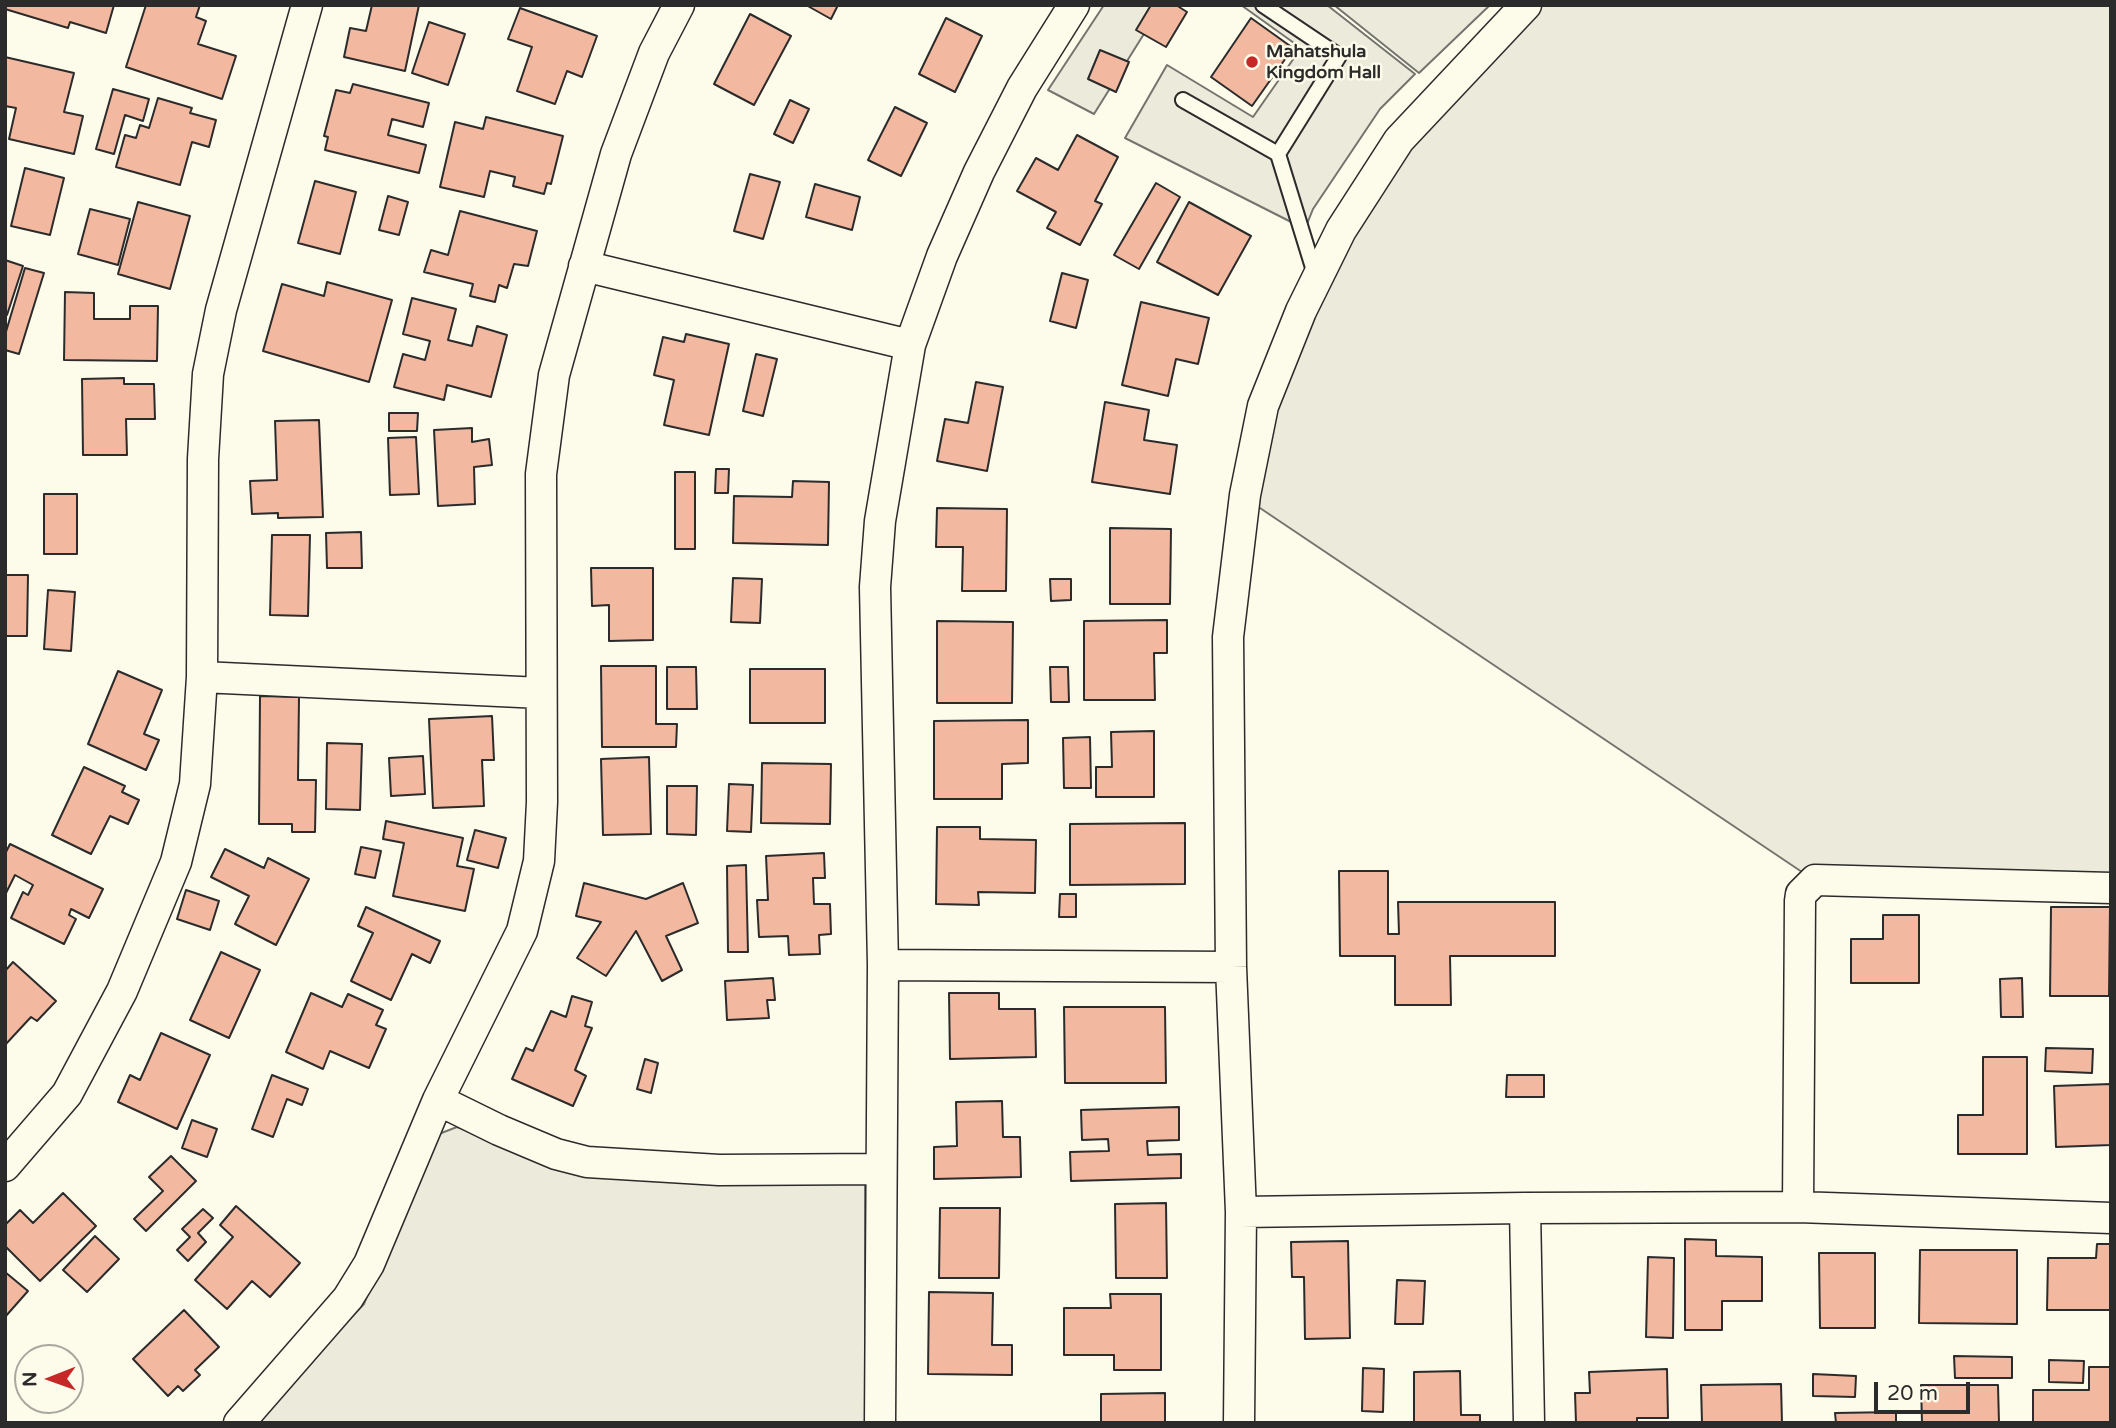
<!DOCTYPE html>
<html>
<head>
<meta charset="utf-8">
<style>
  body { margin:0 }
  #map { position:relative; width:2116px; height:1428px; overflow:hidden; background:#fdfbea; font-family:"Varela Round",sans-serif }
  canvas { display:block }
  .frame { position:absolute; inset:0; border:7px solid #2b2b2b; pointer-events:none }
  .north { position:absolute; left:14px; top:1344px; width:70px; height:70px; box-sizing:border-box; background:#fdfbea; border:2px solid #a9a89e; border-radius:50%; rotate:269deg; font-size:19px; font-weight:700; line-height:28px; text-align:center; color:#2b2b2b }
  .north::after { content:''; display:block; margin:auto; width:24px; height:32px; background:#c62828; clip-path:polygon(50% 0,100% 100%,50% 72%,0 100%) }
  .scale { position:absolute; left:1874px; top:1382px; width:96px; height:32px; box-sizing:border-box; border:4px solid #2b2b2b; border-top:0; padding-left:9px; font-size:21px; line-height:24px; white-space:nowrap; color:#2b2b2b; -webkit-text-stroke:5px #fdfbea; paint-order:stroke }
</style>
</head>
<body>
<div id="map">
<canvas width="2116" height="1428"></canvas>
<div class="frame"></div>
<div class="north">N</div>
<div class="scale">20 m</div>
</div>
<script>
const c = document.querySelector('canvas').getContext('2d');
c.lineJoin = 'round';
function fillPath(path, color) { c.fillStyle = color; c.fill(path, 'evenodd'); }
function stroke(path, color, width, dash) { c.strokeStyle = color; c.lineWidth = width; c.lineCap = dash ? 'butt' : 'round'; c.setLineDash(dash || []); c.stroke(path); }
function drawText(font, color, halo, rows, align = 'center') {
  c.font = font + ' "Varela Round",sans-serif'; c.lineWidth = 5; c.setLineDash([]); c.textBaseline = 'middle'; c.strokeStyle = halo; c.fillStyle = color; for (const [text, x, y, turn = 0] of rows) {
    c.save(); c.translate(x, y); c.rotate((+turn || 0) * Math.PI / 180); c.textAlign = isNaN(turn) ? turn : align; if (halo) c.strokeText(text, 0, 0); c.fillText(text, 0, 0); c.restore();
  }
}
const green = new Path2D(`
  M1104 5H1162L1094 114 1048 90Z
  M1334 5H1490L1419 73Z
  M1541 5H2111V879L1802 872 1254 504 1272 412 1352 231 1410 146Z
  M457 1127 583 1173 865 1183V1423H250L364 1304 431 1137Z`);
fillPath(green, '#ecebdb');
stroke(green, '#74746e', 2);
const parking = new Path2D(`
  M1241 5H1327L1415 74 1380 109 1313 209 1305 229 1125 138 1167 65 1253 117 1301 48Z`);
fillPath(parking, '#eceadb');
stroke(parking, '#74746e', 2);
const building = new Path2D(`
  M5 5H114L106 33 70 22 68 28 5 9Z
  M146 5H200L196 17 206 21 198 44 236 56 222 99 126 67Z
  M372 5H419L405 71 344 57 350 28 366 31Z
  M806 5H838L831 19Z
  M1151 5H1176L1187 12 1166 47 1136 30Z
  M520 8 597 36 582 77 567 71 555 104 517 91 532 47 508 39Z
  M750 14 791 36 754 105 714 84Z
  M946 18 982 36 955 92 919 74Z
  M1251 18 1293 48 1252 106 1211 77Z
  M429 22 465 34 448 85 412 73Z
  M1100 50 1129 62 1116 92 1088 79Z
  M5 57 74 73 64 112 83 116 74 154 9 139 16 108 5 106Z
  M353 84 429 103 423 127 392 119 388 135 426 145 419 173 325 150 328 137 324 136 336 90 350 93Z
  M113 89 149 99 143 121 125 115 114 154 96 149Z
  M158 98 192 108 190 113 216 120 209 147 192 142 180 185 116 167 125 135 136 138 140 125 149 128Z
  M790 100 809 109 793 143 774 134Z
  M895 107 927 123 901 176 868 160Z
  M486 117 563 136 551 184 547 183 544 194 513 186 515 177 490 171 484 197 440 187 455 122 483 129Z
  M1077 135 1118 157 1095 201 1102 204 1080 245 1047 228 1056 212 1017 191 1036 158 1058 170Z
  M25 168 64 178 50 235 11 226Z
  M750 174 780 182 763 239 734 231Z
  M315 181 356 192 340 254 298 243Z
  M1156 183 1180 197 1139 269 1114 255Z
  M815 184 860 197 852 230 806 217Z
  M388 196 408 202 399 235 379 230Z
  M138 202 190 216 170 289 118 274Z
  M1189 202 1251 236 1218 295 1157 262Z
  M90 209 130 219 118 265 78 254Z
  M460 211 537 231 528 266 514 264 507 288 499 285 495 302 470 296 473 284 424 272 431 250 448 255Z
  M5 260 23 266 7 315H5Z
  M25 268 44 273 19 354 5 350V335Z
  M1062 273 1088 280 1076 328 1050 321Z
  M327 282 392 300 369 382 263 351 282 284 324 296Z
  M65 292 94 293V319H130V306H158L157 361 64 360Z
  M412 298 456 309 448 340 472 346 477 326 507 335 491 397 447 385 444 400 394 387 403 354 425 360 430 341 403 334Z
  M1141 302 1209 318 1198 364 1176 359 1168 396 1122 385Z
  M686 334 729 344 709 435 664 425 674 380 654 375 663 337 684 342Z
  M756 354 777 359 763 416 743 411Z
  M124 378V384H154L155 419H126L127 455H83L82 379Z
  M976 382 1003 387 987 471 937 461 945 419 968 423Z
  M1105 402 1149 410 1144 440 1177 445 1170 494 1092 482Z
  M389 413H418L417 431H389Z
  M319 420 323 517 278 518V513L252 514 250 481 277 480 275 421Z
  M472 428V442L489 439 492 465 474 467 475 504 438 506 434 430Z
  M416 437 419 494 390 495 388 438Z
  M716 469H729L728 493H715Z
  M675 472H695V549H675Z
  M793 481 829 482 828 545 733 543 734 496 792 497Z
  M44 494H77V554H44Z
  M937 508 1007 509 1006 591H962L963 547H936Z
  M1110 528 1171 529 1170 604H1110Z
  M361 532 362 568H327L326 533Z
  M272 535H310L308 616 270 615Z
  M591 568H653V640L609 641V605L592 606Z
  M5 575H28L27 636H5Z
  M733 578 762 579 760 623 731 622Z
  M1050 579H1071V600L1051 601Z
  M48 590 75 592 71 651 44 649Z
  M1167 620V653H1154L1155 700H1084V621Z
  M937 621 1013 622 1012 703H937Z
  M601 666H656V724H677L676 747H602Z
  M667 667H696L697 709H667Z
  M1050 667H1068L1069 702H1051Z
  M750 669H825V723H750Z
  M118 671 162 690 144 734 159 740 146 770 88 744Z
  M260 696 299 697 298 780H316L315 832H292V824H259Z
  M492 716 494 760H482L484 806 433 808 429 719Z
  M1028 720V763L1002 764V799H934V721Z
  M1154 731V797H1096V767H1112L1111 732Z
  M1090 737 1091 788H1064L1063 738Z
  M327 743 362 744 360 810 326 809Z
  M423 756 425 794 391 796 389 758Z
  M649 757 651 834 603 835 601 759Z
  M762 763 831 764 830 824 761 823Z
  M84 767 125 786 122 792 139 800 128 824 110 816 91 854 52 835Z
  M729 784 753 785 751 832 727 831Z
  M667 786H697L696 835 667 834Z
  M386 821 463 838 457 866 474 869 465 911 393 896 404 843 383 839Z
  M1185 823V884L1070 885V824Z
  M937 827H980V839L1036 840 1035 893 978 892 979 905 936 904Z
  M475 830 506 838 498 868 467 860Z
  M10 844 103 889 89 918 71 909 69 915 76 919 64 944 11 918 23 892 28 895 33 885 15 875 5 895V854Z
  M361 847 381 851 375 878 355 874Z
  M225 849 264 868 268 858 309 879 276 945 235 924 249 896 211 877Z
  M824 853 825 878H813L814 904H830L831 934 819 935 820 954 789 955 788 936 759 937 757 900H768L766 856Z
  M746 865 748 952H728L727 866Z
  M1339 871H1388V934H1399L1398 902H1555V956H1450L1451 1005H1395V956H1340Z
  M584 883 646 899 683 883 698 923 666 936 682 970 662 981 636 931 606 976 577 958 601 922 576 916Z
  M186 890 219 901 210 930 177 919Z
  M1060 894H1076V917H1059Z
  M366 907 440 941 430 963 412 954 391 1000 351 981 373 933 358 926Z
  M2051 907H2110L2109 996H2050Z
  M1883 915H1919V983H1851V939H1883Z
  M221 952 260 970 229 1038 190 1020Z
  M13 962 56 1001 37 1021 31 1017 5 1045V971Z
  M773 978 775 1000H767L769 1018 727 1020 725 981Z
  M2022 978 2023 1017H2001L2000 979Z
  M311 993 342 1007 348 994 383 1010 376 1025 386 1029 369 1068 330 1051 323 1069 286 1052Z
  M949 993H999V1009H1035L1036 1057 950 1059Z
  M572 996 592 1002 585 1026 592 1028 575 1070 586 1076 573 1106 512 1079 526 1048 533 1051 551 1011 566 1017Z
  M1064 1007H1165L1166 1083H1065Z
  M161 1033 210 1055 177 1129 118 1102 130 1075 140 1080Z
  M2046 1048 2093 1049 2092 1073 2045 1071Z
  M1983 1057H2027V1154H1958V1115H1983Z
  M645 1059 658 1063 651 1093 637 1089Z
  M272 1075 308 1089 302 1105 287 1099 273 1137 252 1129Z
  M1507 1075H1544V1097H1506Z
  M2111 1084V1145L2056 1147 2054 1086Z
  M1002 1101 1003 1137H1020L1021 1177 934 1179V1147L957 1146 956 1102Z
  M1179 1107V1140L1147 1141 1148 1155 1181 1154V1178L1071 1181 1070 1152 1109 1151 1108 1139 1082 1140 1081 1110Z
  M192 1120 217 1129 207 1157 182 1148Z
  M171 1156 196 1181 146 1231 134 1219 163 1191 149 1177Z
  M63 1193 96 1226 40 1281 5 1246V1225L20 1210 33 1223Z
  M1166 1203 1167 1278H1116L1115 1204Z
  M236 1206 300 1263 270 1297 252 1281 227 1309 195 1280 233 1237 220 1225Z
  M940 1208H1000L999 1278H939Z
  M203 1209 213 1218 198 1233 206 1242 188 1261 177 1250 190 1237 182 1229Z
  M95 1236 119 1259 87 1292 63 1270Z
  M1685 1239 1716 1240V1256L1762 1257V1301H1722V1330H1685Z
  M1348 1241 1350 1338 1305 1339 1304 1277H1292L1291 1242Z
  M2097 1244H2111V1310H2047L2048 1258H2096Z
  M1920 1250H2017V1324L1919 1323Z
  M1819 1253H1875V1328H1820Z
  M1648 1257 1674 1258 1673 1338 1646 1337Z
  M5 1272 28 1291 5 1317Z
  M1397 1280 1425 1281 1423 1324H1395Z
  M929 1292 993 1293 992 1345H1012V1375L928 1374Z
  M1110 1294H1161V1370H1114V1355H1064V1308H1111Z
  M184 1310 219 1347 195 1370 200 1375 183 1391 178 1386 168 1396 133 1359Z
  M1954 1356 2012 1357V1378H1955Z
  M2049 1360 2084 1361 2083 1383 2049 1382Z
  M2089 1367H2111V1423H2033V1390H2089Z
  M1363 1368 1384 1369 1383 1412 1362 1411Z
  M1667 1369 1668 1418H1637V1423H1576L1575 1393H1590L1589 1372Z
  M1460 1371 1461 1415H1480V1423H1414V1372Z
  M1813 1374 1856 1376 1855 1397 1813 1396Z
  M1781 1384 1782 1423H1702L1701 1385Z
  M1921 1385H1998L1999 1423H1922Z
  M1165 1393V1423H1101V1394Z
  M1896 1412V1423H1836L1835 1413Z`);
fillPath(building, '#f2b8a0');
stroke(building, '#2b2b2b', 2);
const lane = new Path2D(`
  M1263 5 1339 56 1278 154
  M1183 100 1278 154 1315 274`);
const street = new Path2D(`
  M584 266 910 345
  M202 677 541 693
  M883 965 1231 967
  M438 1100 499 1130 556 1154 587 1162 719 1170 881 1169
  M5 1166 67 1094 122 991 176 862 195 784 202 677 203 459 208 374 221 310 307 5
  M1798 1207 1800 901 1801 894 1815 880 2111 888
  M1525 1208 1798 1207 2111 1218
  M1241 1212 1525 1208 1529 1423
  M239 1423 348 1298 369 1264 438 1100 522 931 539 861 542 802 541 474 554 375 616 154 654 53 679 5
  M880 1423 883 965 875 587 880 521 910 345 942 256 979 172 1022 88 1074 5
  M1239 1423 1241 1212 1231 967 1228 637 1245 495 1263 406 1301 311 1341 230 1399 140 1526 5`);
stroke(lane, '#2b2b2b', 18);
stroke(street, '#2b2b2b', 33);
stroke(lane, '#fdfbea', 14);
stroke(street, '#fdfbea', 30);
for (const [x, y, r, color] of [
  [1252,62,7,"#c62828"]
]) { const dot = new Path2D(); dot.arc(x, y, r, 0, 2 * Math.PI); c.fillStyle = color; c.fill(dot); stroke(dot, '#fdfbea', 2.5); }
drawText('bold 18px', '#2b2b2b', '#fdfbea', [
  ["Mahatshula",1266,52],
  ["Kingdom Hall",1266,73]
], 'left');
</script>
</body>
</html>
